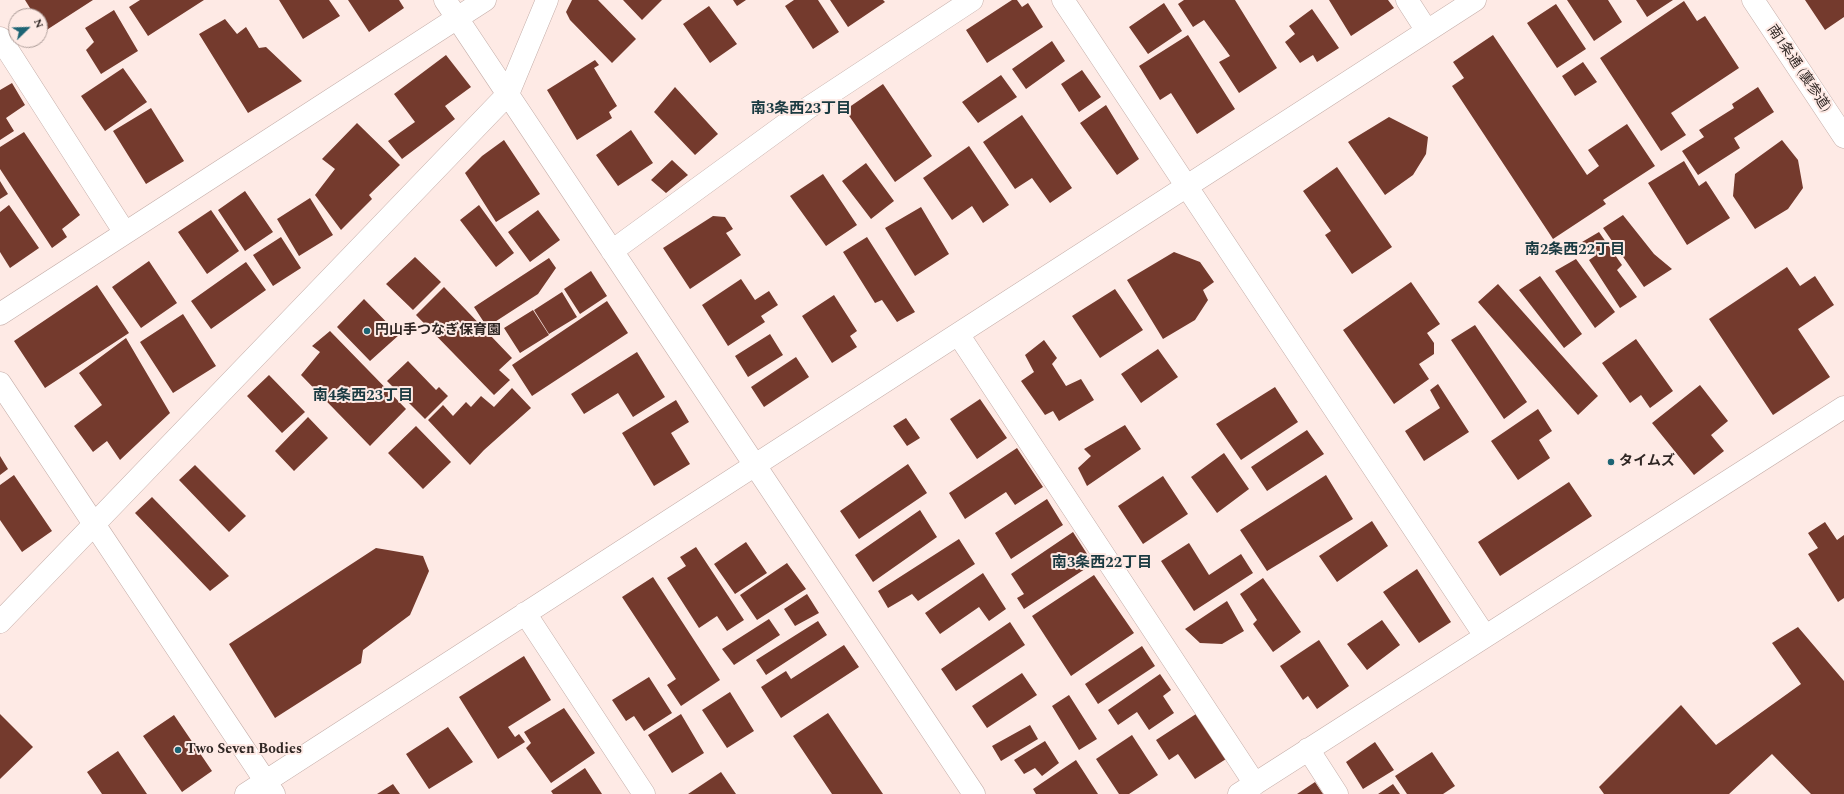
<!DOCTYPE html>
<html>
<head>
<meta charset="utf-8">
<style>
  body { margin:0 }
  #map { position:relative; width:1844px; height:794px; overflow:hidden; background:#feeae5; font-family:Spectral,serif }
  canvas { display:block }
  .north { position:absolute; left:8px; top:8px; width:40px; height:40px; box-sizing:border-box; background:#feeae5; border:1px solid #ac9c98; border-radius:50%; rotate:67deg; font-size:11px; font-weight:700; line-height:16px; text-align:center; color:#302724 }
  .north::after { content:''; display:block; margin:auto; width:14px; height:18px; background:#1d6474; clip-path:polygon(50% 0,100% 100%,50% 72%,0 100%) }
</style>
</head>
<body>
<div id="map">
<canvas width="1844" height="794"></canvas>
<div class="north">N</div>
</div>
<script>
const c = document.querySelector('canvas').getContext('2d');
c.lineJoin = 'round';
function fillPath(path, color) { c.fillStyle = color; c.fill(path, 'evenodd'); }
function stroke(path, color, width, dash) { c.strokeStyle = color; c.lineWidth = width; c.lineCap = dash ? 'butt' : 'round'; c.setLineDash(dash || []); c.stroke(path); }
function drawText(font, color, halo, rows, align = 'center') {
  c.font = font + ' Spectral,"Noto Sans JP",serif'; c.lineWidth = 4; c.setLineDash([]); c.textBaseline = 'middle'; c.strokeStyle = halo; c.fillStyle = color; for (const [text, x, y, turn = 0] of rows) {
    c.save(); c.translate(x, y); c.rotate((+turn || 0) * Math.PI / 180); c.textAlign = isNaN(turn) ? turn : align; if (halo) c.strokeText(text, 0, 0); c.fillText(text, 0, 0); c.restore();
  }
}
fillPath(new Path2D(`
  M25 0H93L45 31 40 23V16H35Z
  M140 0H204L148 36 129 7Z
  M279 0H329L340 16 303 39Z
  M348 0H399L404 8 369 32Z
  M572 0H598L636 39 612 63 570 20 566 12Z
  M623 0H662L642 20Z
  M733 0H746L737 6Z
  M794 0H818L839 32 813 49 785 6Z
  M830 0H883L885 2 848 27Z
  M1012 0H1017L1022 7 1028 3 1043 27 987 63 966 30Z
  M1184 0H1235L1277 68 1239 93 1219 62 1230 56 1204 20 1193 27 1178 4Z
  M1329 0H1388L1394 8 1351 36Z
  M1567 0H1608L1622 22 1594 41Z
  M1636 0H1673L1647 17Z
  M1805 0H1844V17L1825 30Z
  M1684 1 1697 21 1705 16 1739 68 1671 113 1686 135 1661 151 1600 58Z
  M1164 3 1182 31 1148 54 1129 27Z
  M1556 4 1586 49 1557 68 1527 23Z
  M709 6 737 44 710 63 683 24Z
  M1312 9 1339 48 1317 62 1313 55 1300 63 1285 42 1295 34 1289 26Z
  M114 10 138 51 101 74 86 50 94 42 85 28Z
  M225 19 237 34 246 27 259 48 266 47 302 81 248 113 199 34Z
  M1188 35 1235 109 1197 134 1171 93 1160 100 1139 66Z
  M1493 35 1587 175 1599 166 1588 150 1627 124 1655 166 1603 200 1606 204 1553 239 1452 86 1464 78 1453 62Z
  M1052 41 1065 61 1026 89 1012 69Z
  M446 55 471 87 445 106 455 119 402 159 388 141 415 122 394 94Z
  M595 60 599 65 594 68 617 106 609 112 612 118 577 140 547 90Z
  M1583 62 1597 82 1575 96 1562 76Z
  M123 68 147 102 105 131 81 96Z
  M1082 70 1101 97 1079 112 1061 84Z
  M1001 75 1017 97 978 123 962 102Z
  M12 83 25 105 6 118 14 131 0 140V90Z
  M883 84 932 156 895 182 845 110Z
  M675 87 718 134 695 155 654 112Z
  M1758 87 1774 112 1734 138 1740 148 1698 175 1682 151 1704 137 1699 130 1734 108 1732 104Z
  M1106 105 1139 159 1117 175 1080 123Z
  M151 108 184 161 146 184 113 131Z
  M1022 115 1072 188 1050 203 1032 178 1015 189 983 142Z
  M1389 117 1428 137 1426 154 1413 175 1385 195 1348 142Z
  M357 123 400 165 369 195 372 199 341 230 315 195 335 169 322 159Z
  M631 130 653 163 618 186 596 155Z
  M24 132 80 215 62 229 67 237 52 248 0 169V147Z
  M504 140 540 194 496 222 465 173 482 156Z
  M1782 140 1798 160 1803 188 1788 209 1755 229 1733 196 1735 174Z
  M969 146 1009 205 983 223 972 206 952 220 923 178Z
  M672 160 688 175 666 193 651 180Z
  M1684 161 1699 186 1706 181 1730 218 1687 245 1648 183Z
  M866 163 894 201 871 219 842 181Z
  M1337 167 1392 247 1352 274 1325 235 1331 231 1303 191Z
  M823 174 857 225 826 246 790 196Z
  M0 181 8 194 0 199Z
  M245 191 273 232 245 251 218 210Z
  M310 198 333 235 299 256 277 219Z
  M9 205 39 248 10 268 0 252V212Z
  M479 205 514 253 496 267 460 220Z
  M921 207 949 254 915 276 885 228Z
  M211 210 239 251 207 274 178 232Z
  M538 210 560 240 530 262 508 232Z
  M1623 215 1654 254 1672 269 1644 287 1603 228Z
  M713 216 725 217 733 229 726 233 741 255 690 289 663 248Z
  M1599 232 1622 265 1617 270 1637 297 1620 308 1589 260 1595 256 1582 242Z
  M281 237 301 268 273 286 253 255Z
  M867 237 915 312 897 322 882 300 875 303 843 252Z
  M1174 252 1200 262 1214 282 1203 290 1208 300 1195 320 1163 339 1127 280Z
  M415 257 441 282 413 310 386 284Z
  M549 258 556 268 538 294 487 327 474 307Z
  M1576 259 1615 312 1595 328 1555 271Z
  M149 261 177 303 141 328 112 287Z
  M246 262 266 290 211 329 191 301Z
  M1787 267 1800 286 1815 276 1834 305 1798 329 1830 377 1773 415 1709 319Z
  M591 271 607 296 580 314 564 289Z
  M1540 276 1582 334 1564 348 1519 290Z
  M741 279 755 300 769 291 778 305 761 316 765 322 728 346 702 305Z
  M1411 282 1440 324 1427 333 1434 343V354L1419 364 1429 379 1394 404 1343 330Z
  M1498 284 1598 396 1578 415 1478 302Z
  M97 285 129 333 45 388 14 341Z
  M444 287 512 358 499 370 510 380 494 395 416 315Z
  M1115 289 1143 330 1100 358 1072 316Z
  M562 292 577 317 549 334 534 310Z
  M834 295 857 331 850 336 857 347 832 363 802 316Z
  M364 299 399 335 370 361 337 327Z
  M607 301 628 333 532 396 512 365Z
  M533 310 549 335 520 353 504 328Z
  M183 314 216 366 173 393 140 342Z
  M1475 325 1527 402 1504 419 1451 340Z
  M330 331 406 409 370 446 301 375 320 352 312 346Z
  M770 334 783 355 748 377 735 356Z
  M126 338 170 413 120 460 107 441 93 452 74 426 102 405 79 373Z
  M1636 339 1673 391 1650 408 1641 395 1630 403 1602 363Z
  M1044 340 1057 358 1052 364 1066 386 1081 379 1094 400 1059 421 1053 411 1045 415 1021 381 1034 372 1025 355Z
  M1158 349 1178 377 1141 403 1121 374Z
  M637 352 665 397 633 417 618 393 584 414 571 394Z
  M796 357 809 377 764 407 751 387Z
  M408 361 436 390 439 387 448 396 425 419 387 381Z
  M269 375 305 412 282 433 247 396Z
  M1438 384 1469 432 1424 461 1405 431 1440 408 1430 390Z
  M1700 385 1728 421 1711 435 1724 451 1694 475 1652 423Z
  M1275 387 1298 422 1241 460 1216 424Z
  M512 388 531 408 484 450 470 465 428 420 443 405 453 416 466 402 471 407 481 396 494 407Z
  M980 399 1007 438 977 459 950 419Z
  M676 400 689 422 671 433 690 464 654 486 622 433Z
  M1538 409 1552 431 1539 440 1550 458 1518 480 1491 441Z
  M308 417 328 438 294 471 275 451Z
  M906 418 920 438 907 446 893 426Z
  M1125 425 1141 449 1087 486 1078 468 1091 456 1084 449Z
  M416 426 451 462 423 489 388 453Z
  M1307 430 1324 454 1267 491 1251 467Z
  M1017 448 1043 487 1015 505 1006 492 965 519 949 493Z
  M1224 453 1249 489 1217 513 1191 477Z
  M0 456 8 469 0 475Z
  M908 464 927 493 859 539 840 511Z
  M195 465 246 516 229 532 179 480Z
  M14 475 52 531 22 552 0 520V485Z
  M1326 475 1353 519 1267 571 1240 530Z
  M1163 476 1188 514 1143 544 1118 506Z
  M1569 482 1592 516 1500 576 1478 542Z
  M152 497 229 576 210 591 135 513Z
  M1047 499 1063 525 1011 559 995 533Z
  M920 510 937 537 873 582 855 555Z
  M1372 521 1388 546 1337 582 1319 556Z
  M1825 522 1837 540 1844 535V598L1838 602 1808 554 1818 548 1808 533Z
  M1073 532 1089 557 1085 569 1024 609 1017 598 1024 594 1011 574Z
  M959 539 975 564 918 601 912 594 888 608 878 591Z
  M746 542 767 573 735 594 714 564Z
  M1189 543 1209 575 1241 554 1253 573 1194 611 1161 561Z
  M696 547 744 620 727 631 717 616 699 628 667 578 686 566 680 557Z
  M376 548 423 556 429 571 410 615 363 650 361 663 275 718 229 644Z
  M787 563 806 589 757 620 740 595Z
  M1417 569 1451 622 1419 643 1383 592Z
  M983 573 1006 609 989 621 979 607 940 634 925 613Z
  M1094 575 1134 633 1071 676 1032 616Z
  M653 577 720 680 681 706 667 685 676 679 622 597Z
  M1263 578 1301 632 1273 652 1253 624 1257 620 1240 594Z
  M807 594 819 613 795 626 784 609Z
  M1227 601 1244 631 1222 644 1200 643 1185 629Z
  M769 619 780 635 734 665 722 649Z
  M1382 620 1400 645 1367 670 1347 644Z
  M818 621 827 635 766 675 756 660Z
  M1010 622 1025 645 956 691 941 669Z
  M1798 627 1844 681V794H1811L1772 754 1729 794H1604L1599 787 1681 705 1716 745 1801 684 1772 643Z
  M1319 640 1349 686 1317 709 1308 696 1303 700 1280 666Z
  M844 645 859 667 781 718 761 687 786 671 791 679Z
  M1142 646 1155 666 1098 704 1085 684Z
  M524 656 551 700 508 727 515 737 519 734 525 742 498 759 459 697Z
  M1022 673 1037 695 987 728 972 706Z
  M1160 674 1171 690 1163 696 1174 713 1149 730 1137 712 1118 725 1108 710Z
  M649 677 672 713 644 731 634 716 626 721 612 700Z
  M730 692 754 731 727 748 702 710Z
  M1069 695 1097 739 1079 750 1052 706Z
  M564 708 595 753 551 783 526 748 531 743 524 732Z
  M828 713 883 794H832L793 736Z
  M0 714 33 747 0 779Z
  M681 714 704 753 672 773 648 735Z
  M1196 714 1226 759 1195 779 1178 754 1169 760 1156 740Z
  M174 715 212 771 182 792 143 736Z
  M1030 725 1038 739 1001 761 992 746Z
  M448 727 473 762 429 789 406 754Z
  M1132 735 1158 775 1129 794H1119L1096 759Z
  M1045 741 1059 763 1042 776 1035 768 1024 774 1014 760Z
  M1375 742 1394 770 1363 789 1346 762Z
  M118 751 147 794H102L87 772Z
  M1432 752 1455 786 1443 794H1407L1395 776Z
  M1076 760 1098 794H1036L1033 789Z
  M585 768 602 794H553L551 791Z
  M721 772 736 794H688Z
  M1315 782 1323 794H1297Z
  M393 784 400 794H377Z
  M1393 784 1400 794H1378Z`), '#743a2d');
const minor = new Path2D(`
  M445 0 974 794
  M1063 0 1485 636
  M1407 0 1427 31
  M1753 0 1844 137
  M0 38 125 233
  M612 251 808 108 972 0
  M0 314 485 0
  M958 334 1255 784
  M0 383 274 794
  M525 613 644 794
  M0 622 508 94 547 0
  M1308 749 1337 794
  M246 794 1475 0
  M1239 794 1844 407`);
stroke(minor, '#c4ada8', 23);
stroke(minor, '#fff', 22);
for (const [x, y, r, color] of [
  [367,331,4,"#1d6474"],
  [1611,462,4,"#1d6474"],
  [178,750,4,"#1d6474"]
]) { const dot = new Path2D(); dot.arc(x, y, r, 0, 2 * Math.PI); c.fillStyle = color; c.fill(dot); stroke(dot, '#feeae5', 1.5); }
drawText('14px', '#302724', '#feeae5', [
  ["南1条通 (裏参道)",1798,69,56]
]);
drawText('bold 14px', '#302724', '#feeae5', [
  ["円山手つなぎ保育園",375,331],
  ["タイムズ",1619,462],
  ["Two Seven Bodies",186,750]
], 'left');
drawText('bold 15px', '#1a3a41', '#feeae5', [
  ["南3条西23丁目",801,110],
  ["南2条西22丁目",1575,251],
  ["南4条西23丁目",363,397],
  ["南3条西22丁目",1102,564]
]);
</script>
</body>
</html>
